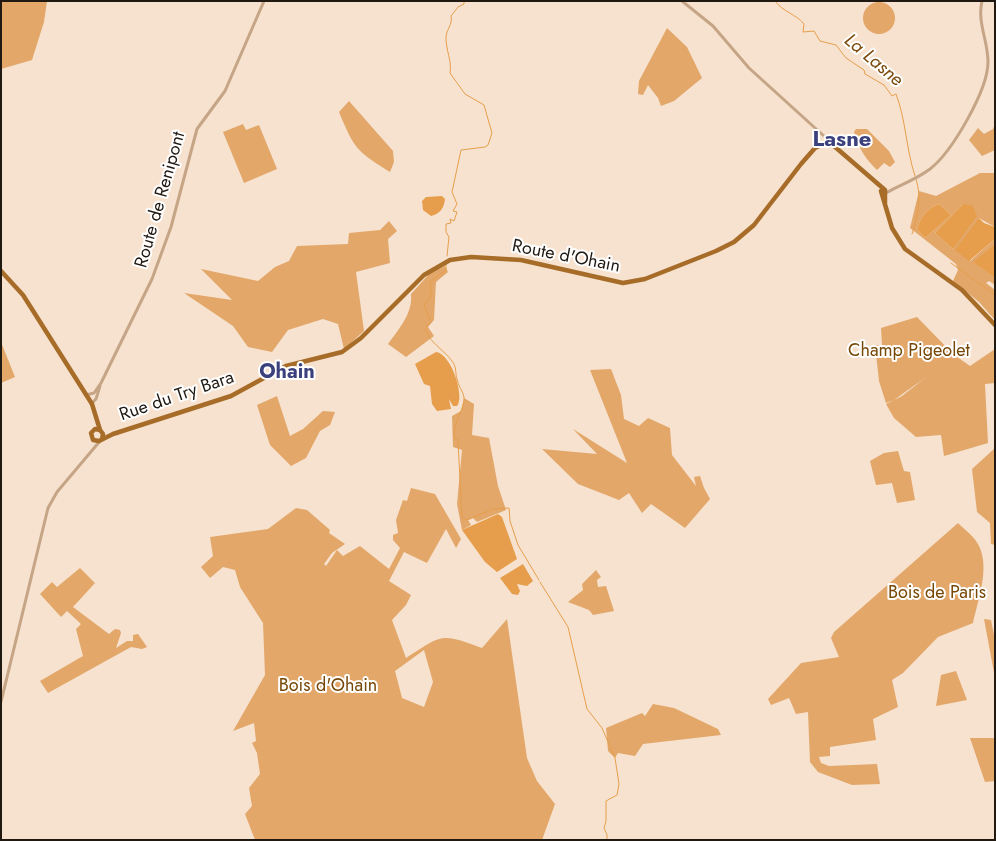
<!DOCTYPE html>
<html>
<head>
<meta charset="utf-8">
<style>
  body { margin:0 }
  #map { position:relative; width:996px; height:841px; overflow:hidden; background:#f6e2cf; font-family:Jost,sans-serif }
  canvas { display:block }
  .frame { position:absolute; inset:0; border:2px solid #201912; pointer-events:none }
</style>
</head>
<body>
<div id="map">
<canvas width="996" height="841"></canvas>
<div class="frame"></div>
</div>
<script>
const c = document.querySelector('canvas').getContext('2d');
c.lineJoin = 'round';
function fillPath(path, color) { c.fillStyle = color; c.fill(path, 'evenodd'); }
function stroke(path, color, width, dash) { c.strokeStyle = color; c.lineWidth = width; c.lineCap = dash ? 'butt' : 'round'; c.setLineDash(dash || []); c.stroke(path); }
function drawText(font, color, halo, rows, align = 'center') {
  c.font = font + ' Jost,sans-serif'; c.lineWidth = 4; c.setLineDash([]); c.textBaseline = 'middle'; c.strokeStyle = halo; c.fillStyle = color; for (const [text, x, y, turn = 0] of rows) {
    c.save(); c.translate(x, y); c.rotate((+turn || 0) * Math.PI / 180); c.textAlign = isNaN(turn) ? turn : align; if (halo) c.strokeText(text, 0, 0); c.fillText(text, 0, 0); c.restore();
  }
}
fillPath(new Path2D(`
  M1 1H47L44 22 32 60 1 69Z
  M863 18a16 16 0 1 1 32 0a16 16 0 1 1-32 0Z
  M667 28 687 47 702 78 674 101 661 106 658 98 648 85 643 95 638 94 639 81Z
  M349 101 393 151 394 162 390 172C356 151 354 148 339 112Z
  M243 124 246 130 259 125 277 169 244 183 223 132Z
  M995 124V150L982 156 969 140 978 128 984 134 993 129Z
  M856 129H867L889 151 895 162 890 167 884 163 877 170C863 156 860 149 854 132Z
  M980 173H995V227L979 218 970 261 995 239V244L974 262 995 278V285L989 281 986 283 995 290V320L979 302 953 281 958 270 956 264 910 228 919 191 936 196ZM939 204 951 215 925 238 917 229C922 215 926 210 939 204ZM963 204 953 249 935 233Z
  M389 221 397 231 388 239 390 263 356 272 364 331 344 349 338 324 323 319 288 330 272 352 248 347 233 326 184 293 232 300 201 269 258 281 275 267 289 261 297 246 348 244 349 233 380 230Z
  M445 266 448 272 436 282 434 320 428 327 434 336 406 357 388 344C399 329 413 313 411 294L430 273Z
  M917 317 953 354 970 366 995 349V383L985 384 988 443 944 456 941 435 916 437 894 418 886 404 902 396 925 378 894 400 886 403 879 381 875 345H882L881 328Z
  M1 342 15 377 1 383Z
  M611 369 621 395 624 419 639 426 648 418 670 428 672 455 696 486 694 477 700 476 704 488 710 499 685 528 651 504 642 513 629 493 619 500 578 484 542 449 597 454 573 429 627 463 590 370Z
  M277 396 290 436 303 429 323 411 335 412 330 425 320 431 306 458 291 466 270 445 257 405Z
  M464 398 474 404 472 435 489 438 498 486 506 510 477 522 473 518 468 520 471 525 462 530 457 504 462 450 453 447 452 416 461 411Z
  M995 448V545L991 544 990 523 977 512 972 469Z
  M898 451 904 471 910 472 915 500 897 503 892 483 876 485 870 461 884 453Z
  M411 488 435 494 461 539 456 548 446 529 427 563 404 552 389 581 411 595 406 605 392 620 406 658C442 635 440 632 482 648L507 619 527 758 537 781 555 804 542 840H255L245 814 252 806 249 788 260 774 257 753 252 743 256 741 254 723 233 731 265 675 263 623 240 587 235 570 223 567 210 578 201 567 213 556 210 537 268 529 296 508 307 510 330 530 329 533 345 544 332 553 324 564 326 566 337 550 343 556 360 546 389 569 400 548 393 540V535L398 533 396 520 403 500 407 501ZM424 650 433 682 424 707 402 698 395 671Z
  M958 523C965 530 975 537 979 546 990 568 978 600 973 623L938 637 903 673 892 680 898 707 873 719 876 740 830 747V756L819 757 821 763 829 766 877 764 880 784 852 785 818 772 810 762 808 712 796 714 789 698 771 705 768 699 801 663 839 657 831 638 834 632Z
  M80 568 95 583 73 607 109 634 115 629 120 630 121 633 116 648 127 641H133V635L138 634 147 647 142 649 131 647 48 693 40 681 83 656 76 629 81 624 67 611 61 617 40 594 52 582 57 587Z
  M596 570 601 577 597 580 598 587 606 586 614 611 593 615 589 610 568 602 583 590 582 584Z
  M984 619 991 620 995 640V678Z
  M956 671 967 700 936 706 941 675Z
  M653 704 674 708 718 729 721 735 643 744 635 756 618 753 615 758 608 751 606 728 642 713 645 716Z
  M970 738H995V781L985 782Z`), '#e2a769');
fillPath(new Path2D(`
  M442 196 445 199C444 208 440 214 431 216L423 210 422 201 426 197Z
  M939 204 951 215 925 238 917 229C922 215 926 210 939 204Z
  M963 204 973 206 977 216 953 249 935 233Z
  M979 218 984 223 995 227V239L969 261 955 250Z
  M995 244V278L973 262Z
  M436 352C452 354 465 398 457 406H453L449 399 451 409 437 411 432 404 430 386 424 384 415 364Z
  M498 514 502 517 517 559 497 572 485 562 462 530Z
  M523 564 533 581 527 586 517 584 520 591 518 595 512 594 500 578Z`), '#e69e4c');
stroke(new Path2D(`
  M775 1C783 12 796 14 804 24L803 32 814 31 820 41 836 45 846 58 864 70 865 74 884 85 892 96 896 94C906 120 906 149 915 176
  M912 234C918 216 922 198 916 179
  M447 256 449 237 446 232V224L451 223 450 219 454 221 457 212 453 211 457 204 452 192 461 150 485 147 488 145 492 133 484 105 465 94 450 73C452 60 446 51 446 38 446 29 453 25 451 16L458 7 464 4V1
  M951 263 995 295
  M446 264V270L430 282 431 296 424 305 431 322 425 329C429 342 444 350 452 361 457 367 455 373 457 379 458 386 463 391 464 397 466 408 452 422 454 438L458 440
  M458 441 462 517 467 520 493 509 509 508 510 521 518 545 539 580
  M540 582 568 627 587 709 602 728 615 758 619 784 617 795 606 801V821L604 828 607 835V840`), '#e69e4c', 1);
stroke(new Path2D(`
  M682 1 713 26 749 68 825 137 828 144
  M886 193C900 185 917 179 930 169 952 152 988 90 988 62 988 40 977 23 982 1
  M86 395 94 393 101 383 152 279 171 227 197 129 225 91 264 1
  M91 404 96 399 100 386
  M1 702 48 508 57 492 100 441`), '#c5a585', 3);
stroke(new Path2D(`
  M881 191 892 228 905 249 962 290 995 325
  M1 271 23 295 92 404 100 430
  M102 439 103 434 100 430 95 429 91 433 93 440 99 441 113 434 231 396 286 366 342 352 361 338 424 275 450 260 471 257 521 260 623 283 645 279 716 251 734 242 754 225 801 164 815 148 823 144 834 146 885 190V203`), '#a66c28', 4.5);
drawText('18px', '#201912', '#fff', [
  ["Route de Renipont",161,200,-74],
  ["Route d'Ohain",566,257,11],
  ["Rue du Try Bara",177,397,-19]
]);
drawText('18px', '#764705', '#fff', [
  ["Champ Pigeolet",909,352],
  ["Bois de Paris",937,594],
  ["Bois d'Ohain",328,687]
]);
drawText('italic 19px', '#7b4c0d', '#fff', [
  ["La Lasne",873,61,40]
]);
drawText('bold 20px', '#3b417d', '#fff', [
  ["Ohain",287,373]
]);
drawText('bold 22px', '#3b417d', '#fff', [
  ["Lasne",842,141]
]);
</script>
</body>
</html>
